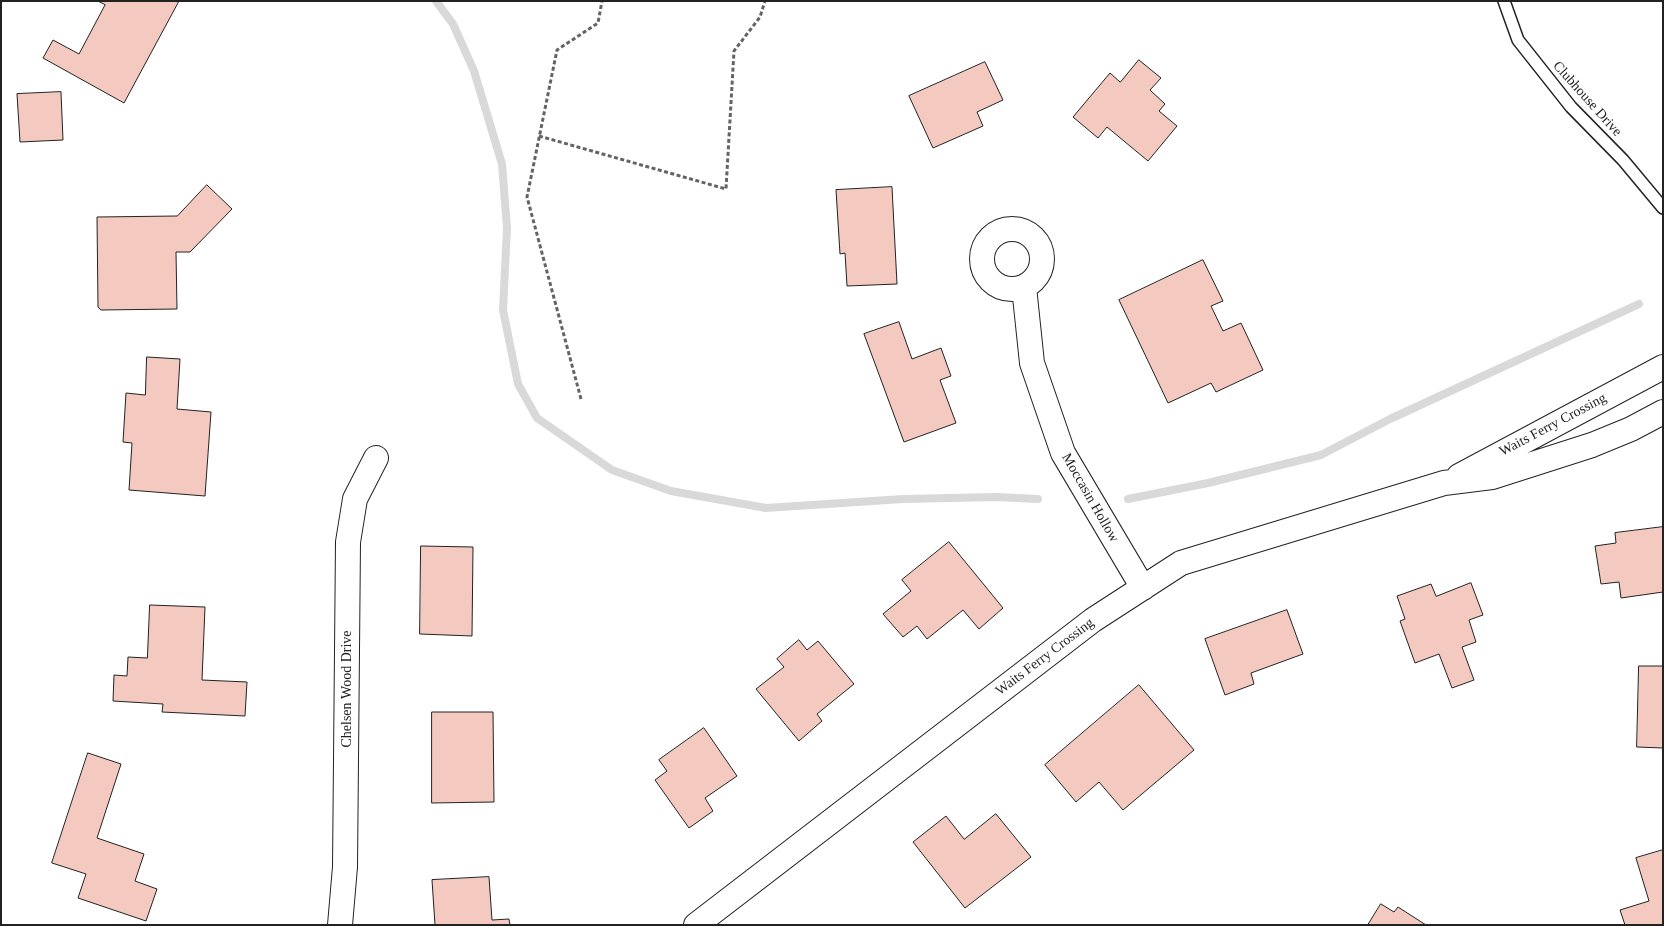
<!DOCTYPE html>
<html>
<head>
<meta charset="utf-8">
<style>
  body { margin:0 }
  #map { position:relative; width:1664px; height:926px; overflow:hidden; background:#fff; font-family:Georgia,serif }
  canvas { display:block }
  .frame { position:absolute; inset:0; border:2px solid #222; pointer-events:none }
</style>
</head>
<body>
<div id="map">
<canvas width="1664" height="926"></canvas>
<div class="frame"></div>
</div>
<script>
const c = document.querySelector('canvas').getContext('2d');
c.lineJoin = 'round';
function stroke(path, color, width, dash) { c.strokeStyle = color; c.lineWidth = width; c.lineCap = dash ? 'butt' : 'round'; c.setLineDash(dash || []); c.stroke(path); }
function fillPath(path, color) { c.fillStyle = color; c.fill(path, 'evenodd'); }
function drawText(font, color, halo, rows, align = 'center') {
  c.font = font + ' Georgia,serif'; c.lineWidth = 4; c.setLineDash([]); c.textBaseline = 'middle'; c.strokeStyle = halo; c.fillStyle = color; for (const [text, x, y, turn = 0] of rows) {
    c.save(); c.translate(x, y); c.rotate((+turn || 0) * Math.PI / 180); c.textAlign = isNaN(turn) ? turn : align; if (halo) c.strokeText(text, 0, 0); c.fillText(text, 0, 0); c.restore();
  }
}
stroke(new Path2D(`
  M436 1 453 24 474 71 502 164 507 228 503 310 518 384 537 418 612 470 671 491 766 508 903 499 996 497 1038 499
  M1128 499 1208 483 1321 455 1390 419 1639 304`), '#d9d9d9', 8);
const building = new Path2D(`
  M98 1H179L124 103 43 58 53 40 79 54 105 5Z
  M1139 60 1161 78 1150 90 1165 104 1159 111 1177 126 1148 161 1107 127 1098 138 1073 117 1110 73 1120 82Z
  M985 62 1003 100 977 112 983 126 933 148 909 96Z
  M61 92 63 140 20 142 17 94Z
  M207 185 232 209 190 252H176L177 309 101 310 98 307 97 217 177 216Z
  M892 187 897 284 847 286 845 253 840 254 836 190Z
  M1203 260 1223 301 1211 306 1223 331 1241 323 1263 370 1216 392 1211 383 1168 403 1119 300Z
  M899 322 912 359 941 348 951 376 940 380 956 423 904 442 864 334Z
  M147 357 180 359 177 409 211 412 205 496 129 490 132 443 123 442 126 393 145 395Z
  M1663 527V592L1621 598 1619 582 1601 584 1595 546 1616 543 1615 533Z
  M949 542 1003 608 979 629 963 610 927 639 917 626 903 637 883 614 911 591 902 580Z
  M421 546 473 547 472 636 420 634Z
  M1471 583 1483 615 1469 620 1476 642 1462 647 1474 680 1452 688 1439 654 1415 663 1400 621 1405 619 1397 596 1431 584 1436 596Z
  M150 605 205 607 202 680 247 682 245 716 162 712 163 704 113 701 114 675 127 676 128 657 147 658Z
  M1287 610 1303 654 1251 673 1254 684 1225 695 1205 639Z
  M799 640 807 650 818 641 854 684 817 714 822 721 799 741 756 689 784 667 777 659Z
  M1639 666H1663V748L1637 747Z
  M1139 685 1194 750 1123 810 1099 782 1076 802 1045 765Z
  M432 712H493L494 802 432 803Z
  M704 728 737 776 705 798 713 811 689 828 655 780 667 771 659 760Z
  M88 753 121 764 97 838 144 854 135 881 157 889 146 921 78 898 86 874 52 863Z
  M996 814 1031 857 965 908 913 842 946 816 964 839Z
  M1663 850V925H1625L1620 910 1649 901 1636 858Z
  M489 877 492 920 509 919 510 925H435L432 880Z
  M1381 904 1394 912 1398 907 1426 925H1368Z`);
fillPath(building, '#f3c9c0');
stroke(building, '#222', 1);
const lane = new Path2D(`
  M1504 1 1518 40 1571 107 1623 160 1663 208`);
const street = new Path2D(`
  M982 259a30 30 0 1 1 60 0a30 30 0 1 1-60 0Z
  M1024 287 1032 363 1063 453 1143 588
  M1459 476 1663 367
  M340 925 345 867 348 542 355 499 376 458
  M696 925 1093 620 1181 563 1444 483 1492 477 1592 445 1631 429 1663 412`);
stroke(lane, '#222', 14);
stroke(street, '#222', 26);
stroke(new Path2D(`
  M539 136 726 189 734 51 760 17 765 1
  M581 399 527 197 557 50 598 23 602 1`), '#646464', 3, [4, 2.5]);
stroke(lane, '#fff', 11);
stroke(street, '#fff', 24);
drawText('14px', '#222', '#fff', [
  ["Clubhouse Drive",1587,99,48],
  ["Waits Ferry Crossing",1553,425,-28],
  ["Moccasin Hollow",1090,498,60],
  ["Waits Ferry Crossing",1045,657,-37],
  ["Chelsen Wood Drive",347,689,-90]
]);
</script>
</body>
</html>
